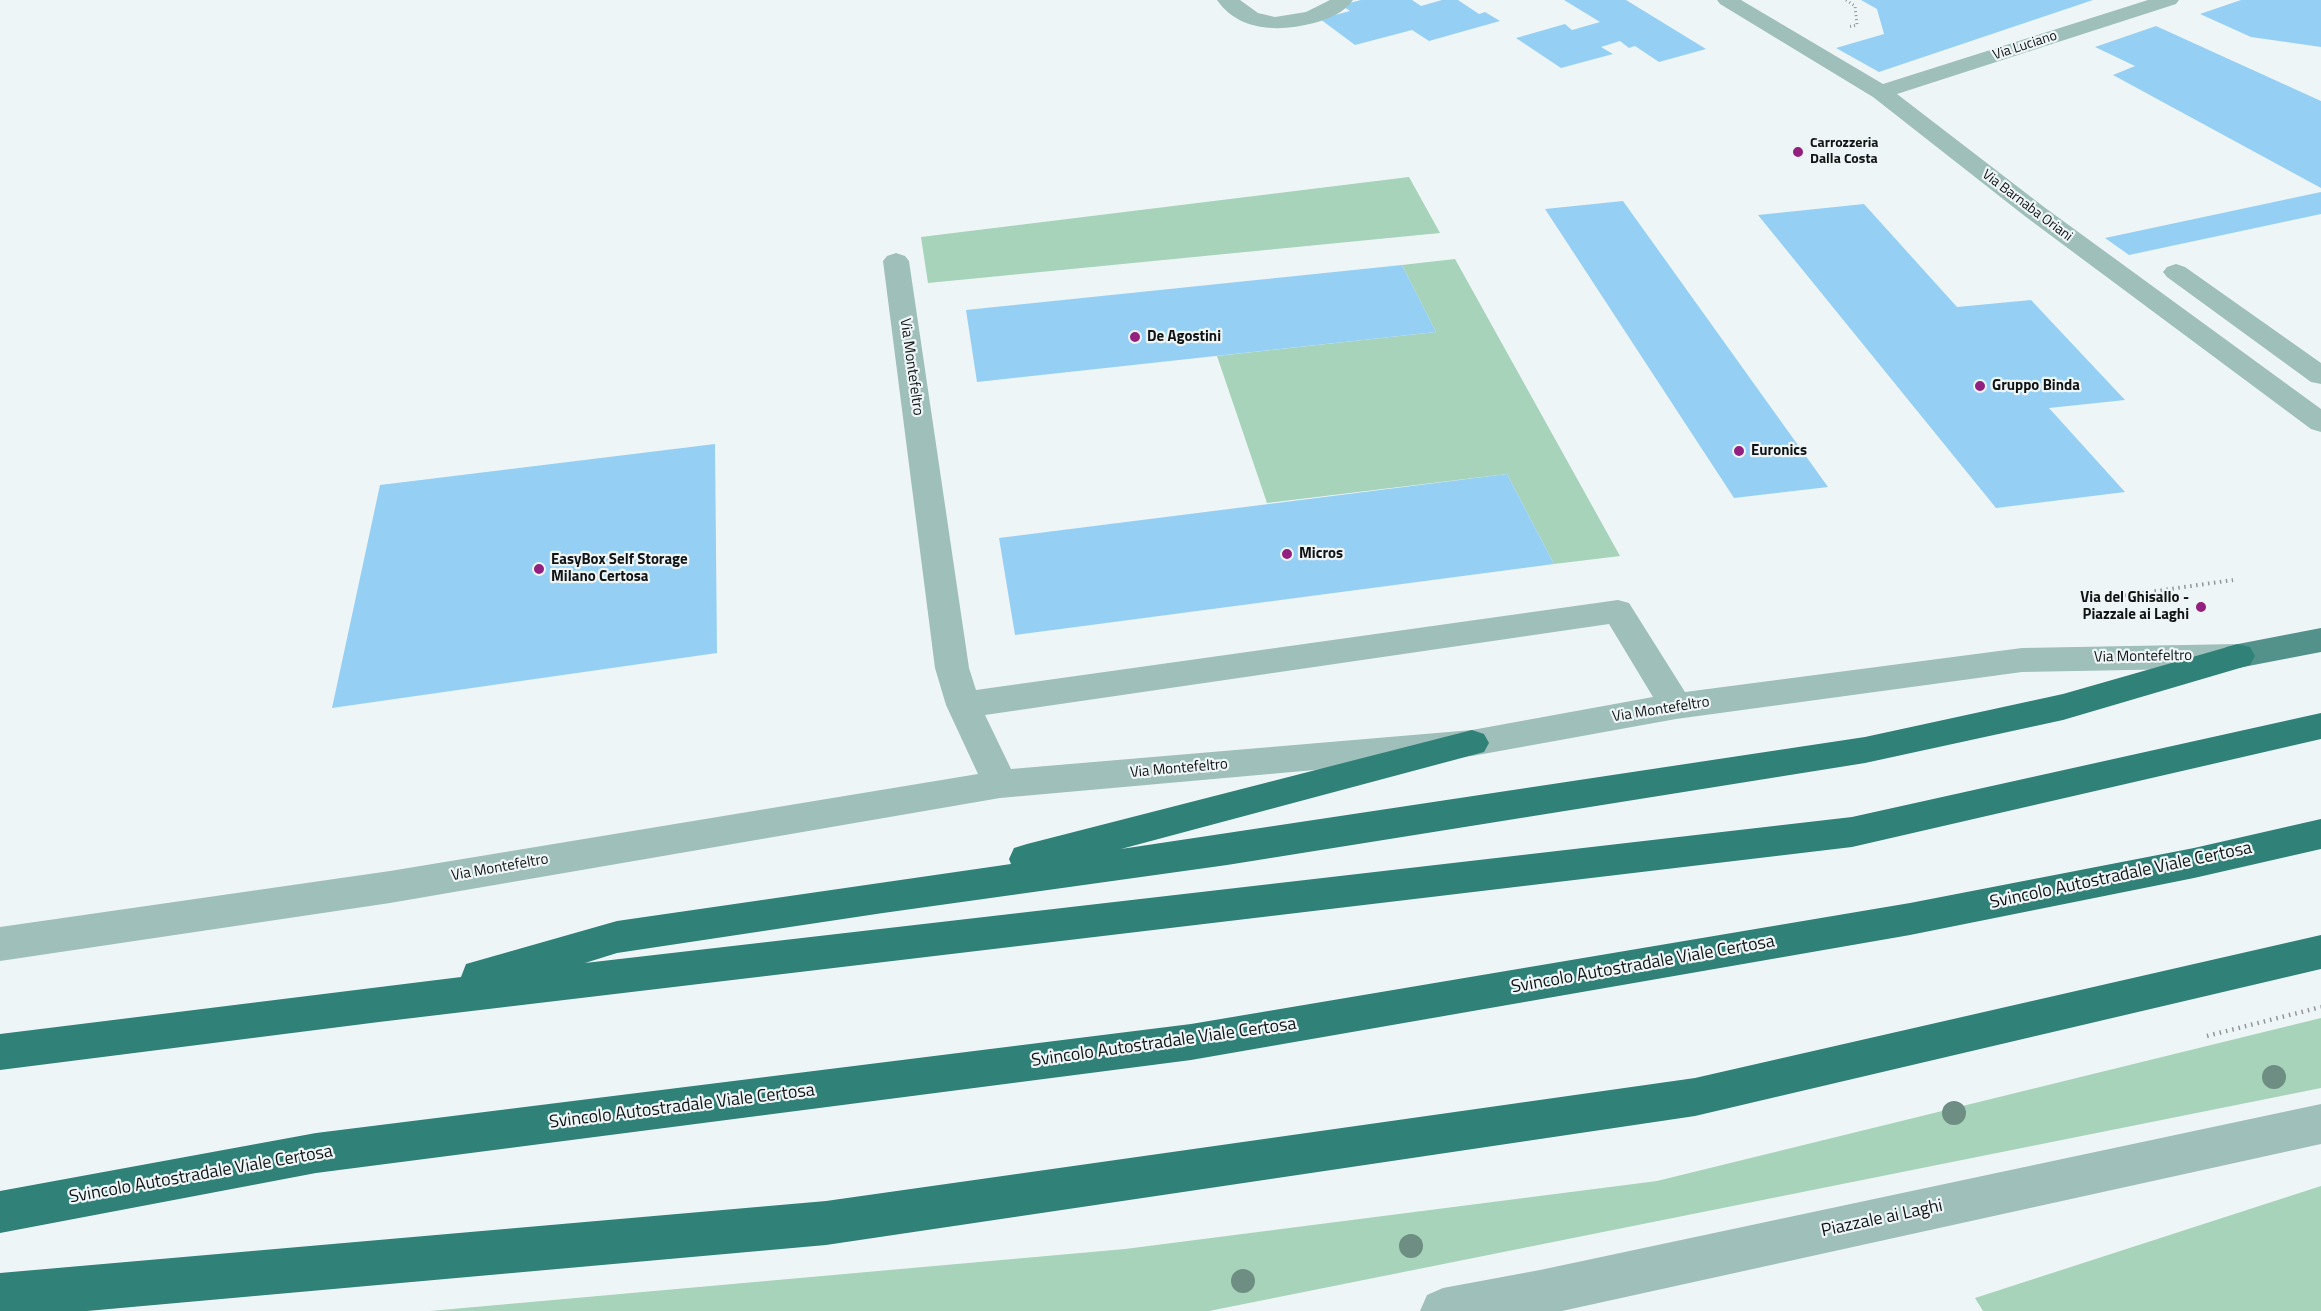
<!DOCTYPE html>
<html>
<head>
<meta charset="utf-8">
<style>
  body { margin:0 }
  canvas { display:block; background:#eef5f7 }
</style>
</head>
<body>
<canvas width="2321" height="1311"></canvas>
<script>
const c = document.querySelector('canvas').getContext('2d');
c.lineJoin = 'round';
function fillPath(path, color) { c.fillStyle = color; c.fill(path, 'evenodd'); }
function stroke(path, color, width, dash) { c.strokeStyle = color; c.lineWidth = width; c.lineCap = dash ? 'butt' : 'round'; c.setLineDash(dash || []); c.stroke(path); }
function drawText(font, color, halo, rows, align = 'center') {
  c.font = font + ' "Titillium Web",sans-serif'; c.lineWidth = 4.5; c.setLineDash([]); c.textBaseline = 'middle'; c.strokeStyle = halo; c.fillStyle = color; for (const [text, x, y, turn = 0] of rows) {
    c.save(); c.translate(x, y); c.rotate((+turn || 0) * Math.PI / 180); c.textAlign = isNaN(turn) ? turn : align; if (halo) c.strokeText(text, 0, 0); c.fillText(text, 0, 0); c.restore();
  }
}
fillPath(new Path2D(`
  M1409 177 1440 233 928 283 921 237Z
  M1455 259 1620 556 1554 564 1507 474 1267 503 1217 356 1436 332 1402 265Z
  M2321 1018V1088L1209 1311H430L1125 1249 1657 1181Z
  M2321 1186V1311H1983L1975 1298Z`), '#a6d3b9');
fillPath(new Path2D(`
  M1361 0H1412L1421 6 1442 0H1458L1479 14 1485 12 1500 21 1429 41 1412 30 1355 45 1320 19 1350 11 1341 5Z
  M1564 0H1626L1706 49 1659 62 1635 46 1629 48 1620 41 1601 47 1613 54 1561 68 1516 38 1565 24 1572 30 1600 22Z
  M1861 0H2093L1879 72 1836 48 1884 34 1877 9Z
  M2241 0H2321V47L2251 37 2200 14Z
  M2156 26 2321 101V188L2113 75 2135 66 2095 47Z
  M2321 192V214L2129 255 2105 238Z
  M1623 201 1828 487 1734 498 1545 209Z
  M1864 204 1957 307 2031 300 2125 400 2049 408 2125 492 1996 508 1758 215Z
  M1402 265 1436 332 977 382 966 310Z
  M715 444 717 653 332 708 380 485Z
  M1507 474 1554 564 1015 635 999 538Z`), '#95d0f4');
stroke(new Path2D(`
  M1846 0 1855 6 1857 25 1848 27`), '#919697', 3, [1, 3]);
stroke(new Path2D(`
  M2107 598 2233 580`), '#919697', 4, [1.5, 4.5]);
stroke(new Path2D(`
  M2207 1036 2321 1007`), '#919697', 4.5, [1.5, 5]);
fillPath(new Path2D(`
  M1217 0H1240L1258 13 1275 17 1306 12 1330 0H1353C1344 13 1328 19 1314 23 1280 32 1239 32 1217 0Z
  M1717 0H1741L1883 84 2148 0H2179L2176 4 1897 94 2044 207 2321 409V432L2311 429 2026 217 1873 97 1720 4Z
  M896 253 905 256 909 261 969 668 976 690 1618 600 1629 603 1685 692 2022 648 2238 644 2250 647 2255 656 2250 665 2238 668 2022 672 1676 719 1472 756 1000 798 390 903 0 961V927L390 871 978 774 946 705 935 668 883 261 887 256ZM1609 624 1653 697 1472 730 1011 769 985 715Z
  M2176 264 2185 267 2321 363V384L2311 382 2167 277 2163 272 2167 267Z
  M2321 1104V1144L1562 1311H1420L1427 1295 1443 1288 1540 1270Z`), '#9fbfba');
fillPath(new Path2D(`
  M2321 628V652L2238 668 2226 665 2221 656 2226 647 2238 644Z`), '#52928a');
fillPath(new Path2D(`
  M2238 644 2250 647 2255 656 2250 665 2063 720 1865 763 1227 865 883 913 617 953 585 963 1852 817 2321 713V739L1852 847 379 1022 0 1070V1034L461 977 466 964 617 921 1011 864 1009 859 1014 848 1027 844 1472 730 1484 734 1489 743 1484 752 1121 849 1865 737 2063 694Z
  M2321 819V849L2194 878 1910 935 1191 1060 316 1173 0 1233V1191L316 1133 1191 1024 1910 903 2194 848Z
  M2321 935V969L1695 1116 826 1245 87 1311H0V1273L826 1201 1695 1078Z`), '#308178');
c.fillStyle = '#6e8e83';
for (const [x, y] of [
  [2274,1077],
  [1954,1113],
  [1411,1246],
  [1243,1281]
]) { c.beginPath(); c.arc(x, y, 12, 0, 2 * Math.PI); c.fill(); }
for (const [x, y, r, color] of [
  [1798,152,6,"#93207e"],
  [1135,337,6,"#93207e"],
  [1980,386,6,"#93207e"],
  [1739,451,6,"#93207e"],
  [1287,554,6,"#93207e"],
  [539,569,6,"#93207e"],
  [2201,607,6,"#93207e"]
]) { const dot = new Path2D(); dot.arc(x, y, r, 0, 2 * Math.PI); c.fillStyle = color; c.fill(dot); stroke(dot, '#eef5f7', 2); }
drawText('14px', '#111414', '#eef5f7', [
  ["Via Luciano",2025,46,-18],
  ["Via Barnaba Oriani",2027,206,37]
]);
drawText('bold 14px', '#111414', '#eef5f7', [
  ["Carrozzeria",1810,144],
  ["Dalla Costa",1810,160]
], 'left');
drawText('bold 15px', '#111414', '#eef5f7', [
  ["De Agostini",1147,337],
  ["Gruppo Binda",1992,386],
  ["Euronics",1751,451],
  ["Micros",1299,554],
  ["EasyBox Self Storage",551,560],
  ["Milano Certosa",551,577],
  ["Via del Ghisallo -",2189,598,"right"],
  ["Piazzale ai Laghi",2189,615,"right"]
], 'left');
drawText('15px', '#111414', '#eef5f7', [
  ["Via Montefeltro",911,367,82],
  ["Via Montefeltro",2143,657,-1],
  ["Via Montefeltro",1661,710,-9],
  ["Via Montefeltro",1179,769,-5],
  ["Via Montefeltro",500,868,-10]
]);
drawText('18px', '#111414', '#eef5f7', [
  ["Svincolo Autostradale Viale Certosa",2121,876,-12],
  ["Svincolo Autostradale Viale Certosa",1643,965,-10],
  ["Svincolo Autostradale Viale Certosa",1164,1043,-8],
  ["Svincolo Autostradale Viale Certosa",682,1107,-7],
  ["Svincolo Autostradale Viale Certosa",201,1175,-10],
  ["Piazzale ai Laghi",1882,1219,-12]
]);
</script>
</body>
</html>
